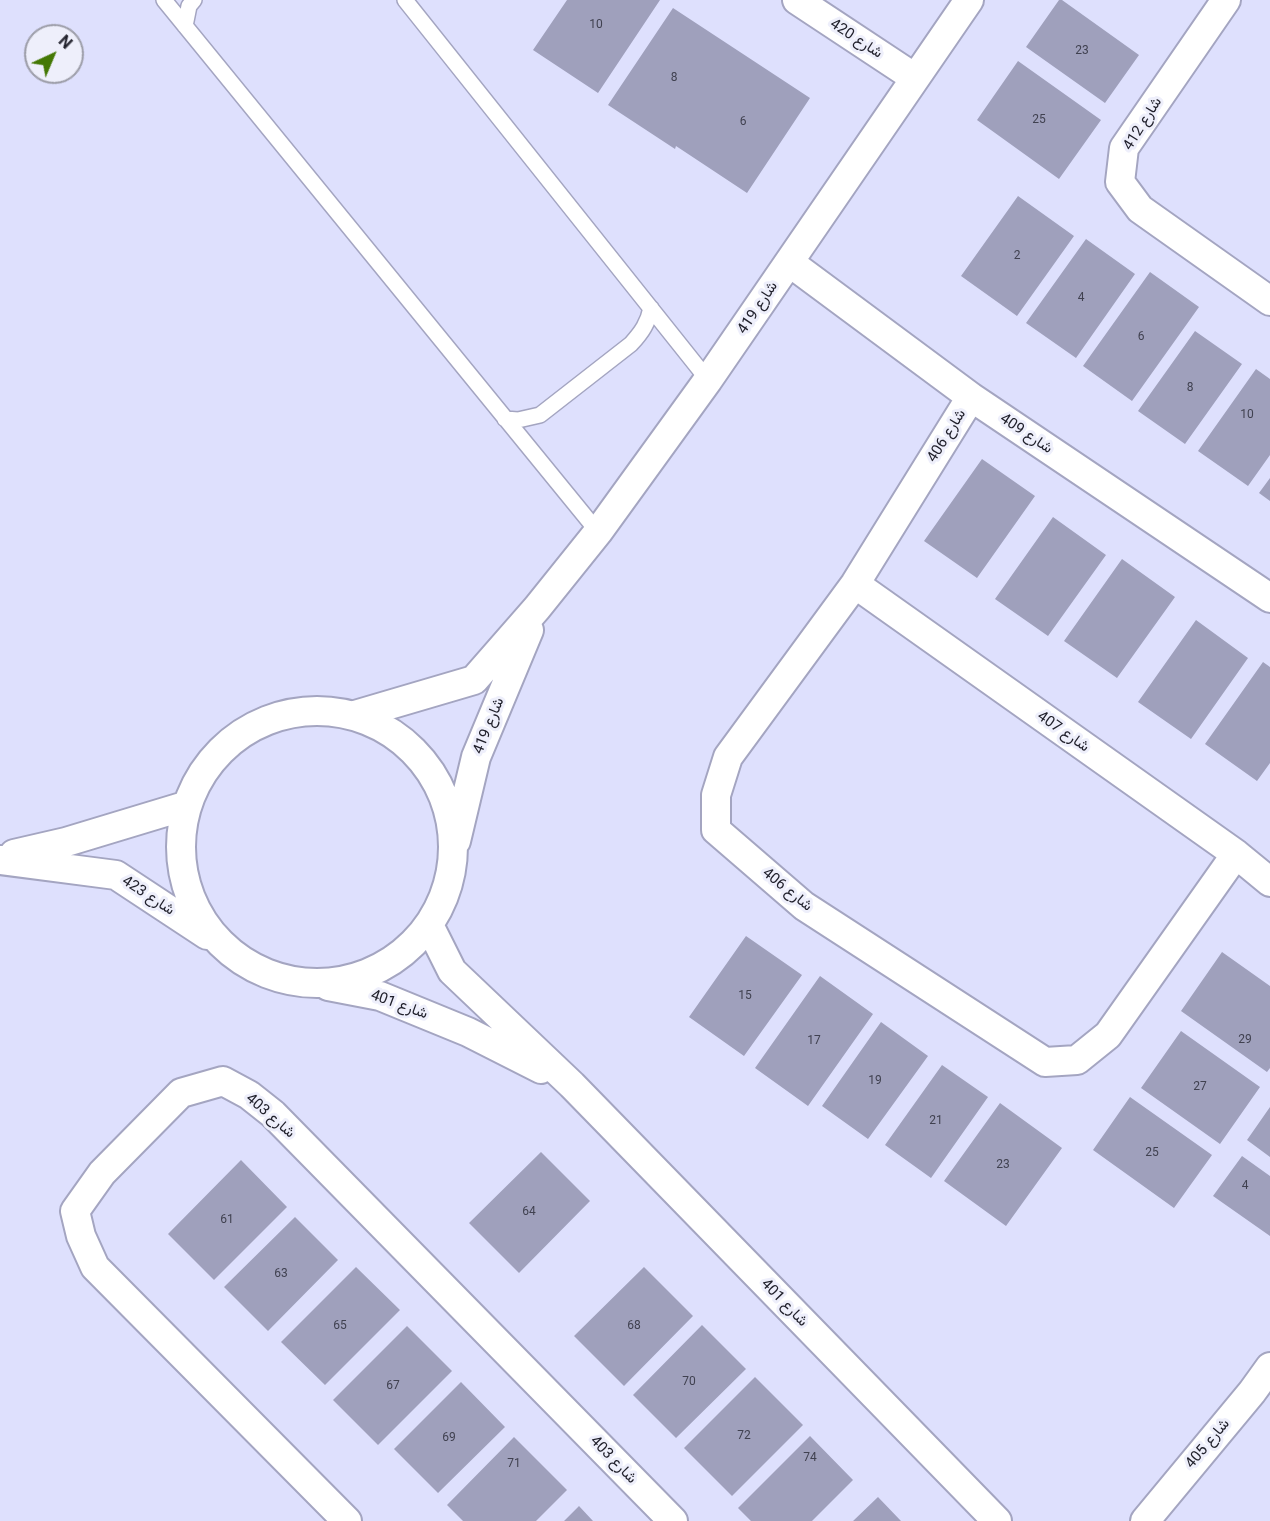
<!DOCTYPE html>
<html>
<head>
<meta charset="utf-8">
<style>
  body { margin:0 }
  #map { position:relative; width:1270px; height:1521px; overflow:hidden; background:#dee0fd; font-family:Roboto,sans-serif }
  canvas { display:block }
  .north { position:absolute; left:24px; top:24px; width:60px; height:60px; box-sizing:border-box; background:#eeeffb; border:2px solid #9c9da8; border-radius:50%; rotate:44deg; font-size:16px; font-weight:700; line-height:24px; text-align:center; color:#21212c }
  .north::after { content:''; display:block; margin:auto; width:21px; height:27px; background:#447805; clip-path:polygon(50% 0,100% 100%,50% 72%,0 100%) }
</style>
</head>
<body>
<div id="map">
<canvas width="1270" height="1521"></canvas>
<div class="north">N</div>
</div>
<script>
const c = document.querySelector('canvas').getContext('2d');
c.lineJoin = 'round';
function fillPath(path, color) { c.fillStyle = color; c.fill(path, 'evenodd'); }
function stroke(path, color, width, dash) { c.strokeStyle = color; c.lineWidth = width; c.lineCap = dash ? 'butt' : 'round'; c.setLineDash(dash || []); c.stroke(path); }
function drawText(font, color, halo, rows, align = 'center') {
  c.font = font + ' Roboto,Vazirmatn,sans-serif'; c.lineWidth = 6; c.setLineDash([]); c.textBaseline = 'middle'; c.strokeStyle = halo; c.fillStyle = color; for (const [text, x, y, turn = 0] of rows) {
    c.save(); c.translate(x, y); c.rotate((+turn || 0) * Math.PI / 180); c.textAlign = isNaN(turn) ? turn : align; if (halo) c.strokeText(text, 0, 0); c.fillText(text, 0, 0); c.restore();
  }
}
fillPath(new Path2D(`
  M567 0H660L598 93 533 50Z
  M1059 0H1062L1139 55 1105 103 1026 47Z
  M673 8 810 98 747 193 676 146 675 149 608 105Z
  M1018 61 1101 120 1059 179 977 120Z
  M1018 196 1074 236 1017 316 961 276Z
  M1086 239 1135 274 1076 358 1026 323Z
  M1150 272 1199 307 1132 401 1083 366Z
  M1195 331 1242 364 1185 444 1138 411Z
  M1256 369 1270 379V455L1248 486 1198 451Z
  M982 459 1035 496 977 578 924 541Z
  M1270 478V501L1259 493Z
  M1053 517 1106 555 1048 636 995 599Z
  M1122 559 1175 597 1117 678 1064 641Z
  M1196 620 1248 658 1191 739 1138 702Z
  M1263 662 1270 667V763L1257 781 1205 744Z
  M746 936 802 975 744 1056 689 1017Z
  M1222 952 1270 986V1068L1267 1072 1181 1011Z
  M820 976 873 1014 808 1106 755 1068Z
  M881 1022 928 1056 868 1139 822 1106Z
  M1181 1031 1260 1087 1220 1144 1141 1088Z
  M942 1065 988 1097 931 1178 885 1145Z
  M1130 1097 1212 1155 1174 1208 1093 1150Z
  M1000 1103 1062 1148 1006 1226 944 1181Z
  M1270 1107V1157L1247 1140Z
  M541 1152 590 1201 519 1273 469 1223Z
  M1242 1156 1270 1176V1236L1213 1196Z
  M241 1160 287 1207 214 1280 168 1234Z
  M295 1217 338 1260 268 1331 224 1287Z
  M356 1267 400 1310 325 1385 281 1342Z
  M644 1267 693 1316 624 1386 574 1336Z
  M702 1325 746 1369 676 1438 633 1395Z
  M407 1326 452 1371 378 1445 333 1400Z
  M755 1377 803 1425 732 1496 684 1448Z
  M461 1382 505 1427 438 1493 394 1449Z
  M810 1436 853 1480 812 1521H751L738 1508Z
  M514 1437 567 1490 536 1521H463L447 1505Z
  M878 1497 901 1521H853Z
  M579 1506 593 1521H564Z`), '#9fa0bc');
const lane = new Path2D(`
  M164 0 598 532
  M405 0 708 380
  M185 26 189 6 194 0
  M505 419 518 420 540 415 631 344C642 332 648 323 651 308`);
const street = new Path2D(`
  M797 0 915 78
  M1226 0 1124 148 1120 182 1140 209 1270 301
  M789 262 971 397 1270 598
  M971 397 855 584 728 757 716 795V830L804 906 1045 1062 1077 1060 1108 1035 1236 854
  M855 584 1236 854 1270 882
  M181 847a136 136 0 1 1 272 0a136 136 0 1 1-272 0Z
  M355 715 474 680 537 608 598 532 708 380 969 0
  M456 841 476 757 529 630
  M14 854 66 842 185 806
  M0 860 116 875 207 935
  M430 927 452 971 572 1085 997 1521
  M328 986 380 996 468 1032 541 1069
  M347 1521 95 1267 81 1236 75 1211 102 1173 181 1093 223 1081 249 1095 273 1114 673 1521
  M1145 1521 1252 1392 1270 1367`);
stroke(lane, '#a4a5c1', 18);
stroke(street, '#a4a5c1', 32);
stroke(lane, '#fff', 15);
stroke(street, '#fff', 28);
drawText('12px', '#404150', null, [
  ["10",596,25],
  ["23",1082,51],
  ["8",674,78],
  ["25",1039,120],
  ["6",743,122],
  ["2",1017,256],
  ["4",1081,298],
  ["6",1141,337],
  ["8",1190,388],
  ["10",1247,415],
  ["15",745,996],
  ["29",1245,1040],
  ["17",814,1041],
  ["19",875,1081],
  ["27",1200,1087],
  ["21",936,1121],
  ["25",1152,1153],
  ["23",1003,1165],
  ["4",1245,1186],
  ["64",529,1212],
  ["61",227,1220],
  ["63",281,1274],
  ["65",340,1326],
  ["68",634,1326],
  ["70",689,1382],
  ["67",393,1386],
  ["72",744,1436],
  ["69",449,1438],
  ["74",810,1458],
  ["71",514,1464]
]);
drawText('15px', '#21212c', '#eeeffb', [
  ["شارع 420",856,39,33],
  ["شارع 412",1143,124,-58],
  ["شارع 419",758,308,-56],
  ["شارع 409",1026,434,34],
  ["شارع 406",947,436,-58],
  ["شارع 419",489,726,-68],
  ["شارع 407",1063,732,35],
  ["شارع 406",787,890,39],
  ["شارع 423",148,896,33],
  ["شارع 401",399,1005,20],
  ["شارع 403",270,1116,41],
  ["شارع 401",784,1303,46],
  ["شارع 405",1208,1444,-50],
  ["شارع 403",613,1460,46]
]);
</script>
</body>
</html>
